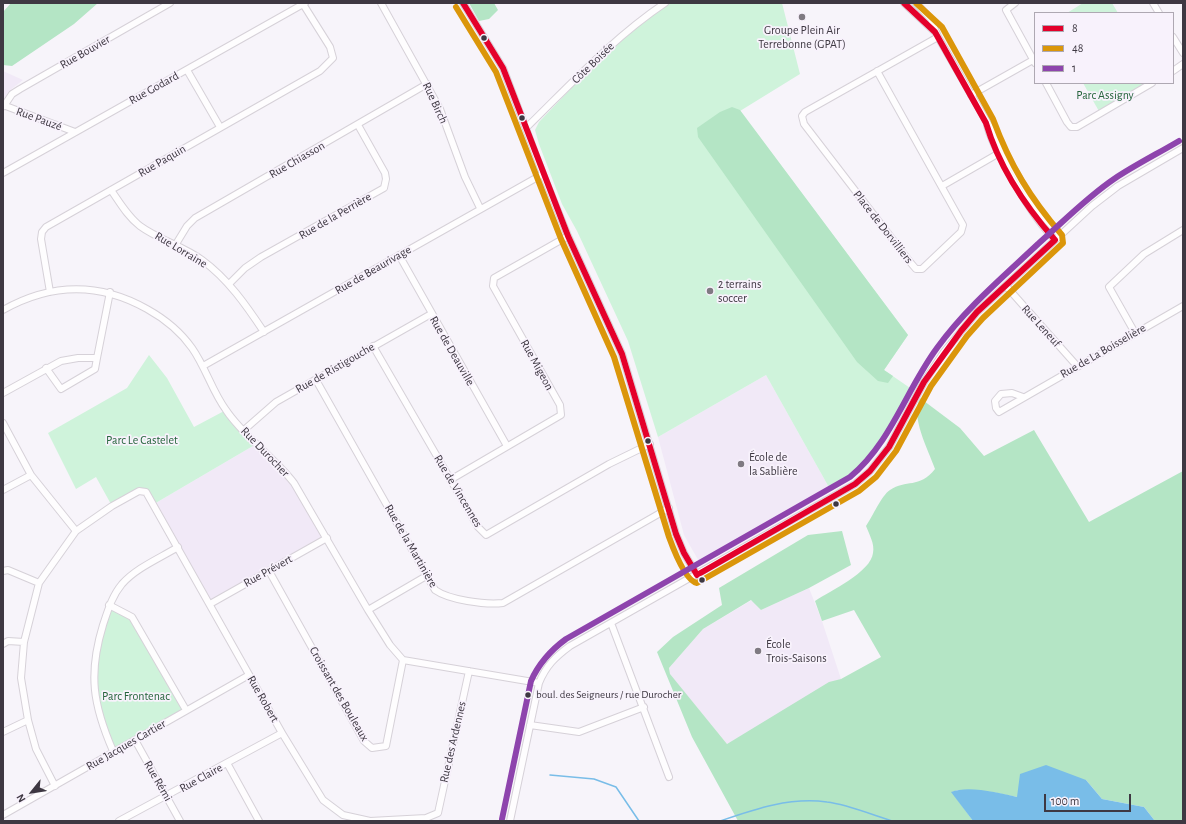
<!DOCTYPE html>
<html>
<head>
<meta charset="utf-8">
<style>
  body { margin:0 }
  #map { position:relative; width:1186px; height:824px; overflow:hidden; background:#f7f4fa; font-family:"Alegreya Sans",sans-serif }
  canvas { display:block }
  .frame { position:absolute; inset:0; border:4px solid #3e3842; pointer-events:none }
  .legend { position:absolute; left:1034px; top:12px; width:140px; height:72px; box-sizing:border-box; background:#f8f2fc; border:1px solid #aea8b2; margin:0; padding:5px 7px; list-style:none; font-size:12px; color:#3e3842 }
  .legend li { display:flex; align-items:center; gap:8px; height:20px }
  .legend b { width:20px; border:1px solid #aea8b2 }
  .north { position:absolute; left:12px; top:772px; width:40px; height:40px; -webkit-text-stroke:3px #f8f2fc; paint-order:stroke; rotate:240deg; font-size:11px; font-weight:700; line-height:16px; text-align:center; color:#3e3842 }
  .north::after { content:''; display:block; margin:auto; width:14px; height:18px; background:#3e3842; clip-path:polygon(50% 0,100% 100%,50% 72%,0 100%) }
  .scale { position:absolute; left:1044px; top:794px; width:87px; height:18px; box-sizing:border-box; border:2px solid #3e3842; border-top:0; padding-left:5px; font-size:12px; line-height:14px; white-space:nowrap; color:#3e3842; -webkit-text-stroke:3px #f8f2fc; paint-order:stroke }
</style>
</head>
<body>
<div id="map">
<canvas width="1186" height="824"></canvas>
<div class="frame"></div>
<ul class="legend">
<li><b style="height:5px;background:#e4002b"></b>8</li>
<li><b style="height:5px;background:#db960a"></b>48</li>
<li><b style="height:5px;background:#8e44ad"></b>1</li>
</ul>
<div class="north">N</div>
<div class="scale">100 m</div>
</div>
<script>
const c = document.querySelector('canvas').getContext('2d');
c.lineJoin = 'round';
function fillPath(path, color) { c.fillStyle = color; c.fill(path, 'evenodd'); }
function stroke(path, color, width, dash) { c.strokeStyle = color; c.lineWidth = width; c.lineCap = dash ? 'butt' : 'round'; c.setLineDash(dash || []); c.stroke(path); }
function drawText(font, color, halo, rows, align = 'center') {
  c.font = font + ' "Alegreya Sans",sans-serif'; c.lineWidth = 3.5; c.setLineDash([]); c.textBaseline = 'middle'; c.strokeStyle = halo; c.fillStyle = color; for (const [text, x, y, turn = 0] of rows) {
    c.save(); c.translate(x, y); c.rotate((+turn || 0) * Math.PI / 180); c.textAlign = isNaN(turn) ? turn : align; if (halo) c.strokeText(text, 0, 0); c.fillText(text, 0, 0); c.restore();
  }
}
fillPath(new Path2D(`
  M3 71 23 80 9 91 3 100Z
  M766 375 831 491 701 565 684 535 658 437Z
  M258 443 279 464 327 538 210 604 154 504Z
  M809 588 822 621 841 679 727 744 670 675 669 668 703 629 752 600 761 610Z`), '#f1e9f7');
fillPath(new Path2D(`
  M671 3H782L800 74 740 111 908 335 884 370 913 390C891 430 873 469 831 491L766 375 658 437 628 341 577 231 562 204 539 144 535 130 539 122 603 55 641 22Z
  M1083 3H1112L1118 13H1067Z
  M1083 83H1152L1100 113Z
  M149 355 167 378 194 427 226 410 258 443 154 504 146 492 139 491 112 506 96 477 76 489 48 433 127 388Z
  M110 607 132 617 186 710 113 751C110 737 105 724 101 710 91 673 101 642 110 607Z`), '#cff3db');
fillPath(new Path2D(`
  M11 3H98L74 24 12 66 3 65V12Z
  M469 3H494L498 10 489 19 479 21Z
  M732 107 740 110 908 335 884 370 893 376 888 383 878 381 857 362 698 137 697 128 720 112Z
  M920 398 960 428 984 456 1034 430 1089 522 1183 471V821H1155L1144 807 1102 799 1086 780 1017 797 992 792 958 790 952 792 973 821H738L692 737 657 652 673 637 722 605 719 588 808 535 842 531 851 565 809 588 761 610 751 600 703 629 669 668 670 674 727 744 829 682 841 679 881 657 854 610 822 621 815 601C830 591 871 572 873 553 875 544 869 534 866 526 873 516 881 496 890 490 906 479 919 489 935 469 928 449 910 416 920 398Z`), '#b4e5c5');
fillPath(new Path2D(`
  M1046 765 1086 780 1102 799 1144 807 1155 821H973L951 792C968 785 999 793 1017 797L1020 774Z`), '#79bde8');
stroke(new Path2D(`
  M550 775 594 779 616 787 639 821
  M720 821C755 809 789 797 827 802 846 804 873 815 892 821`), '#79bde8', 1.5);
const minor = new Path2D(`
  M381 3 440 109 465 177 480 208
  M463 3 503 68 543 174 568 236 622 354 676 534 684 553 697 575
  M904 3 934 31
  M916 3 931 19 938 37 1033 202 1041 214 1060 235
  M1015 3 1006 10 1035 63
  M1153 3 1159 13
  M1173 37 1183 53
  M187 70 220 127
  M877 71 963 225 961 232 922 269H916L910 262 804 124 802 116 805 112 938 37
  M1173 71 1183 64
  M1046 83 1067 122 1071 127H1077L1152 83
  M971 95 1033 60
  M3 105 75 132
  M4 106 12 94 20 89 170 3
  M987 125C991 142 1000 156 1008 171 1022 196 1035 219 1055 240
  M526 128C571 84 613 38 665 3
  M3 173 305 3
  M942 186 1001 152
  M111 190C120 203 128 217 140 226 159 240 183 246 202 260 228 279 246 305 264 332
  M176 244 187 226 195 218 427 84
  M399 255 507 446
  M229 284 245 268 261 257 384 188 386 179 385 173 358 125
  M1006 286 1077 366
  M50 292 41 239 42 232 46 227 320 71 333 58 330 47 303 4
  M3 310C51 283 99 282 147 309 165 319 180 331 192 348 206 368 212 391 226 410 243 436 274 457 294 483L368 610 390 645 403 660 539 683
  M1135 333 1109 287 1144 254 1183 230
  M373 346 478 527 486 535 609 464 650 444
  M203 366 543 174
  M46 368 61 389 95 369 97 358
  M316 380 435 590C449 600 485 605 503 603L669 508
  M3 393 61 361 78 358H97L110 292
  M1023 397 1012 393 1001 394 995 401 996 408 999 412 1183 306
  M3 423 31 475 76 531
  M244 430 276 402 431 314
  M450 480 561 415 560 405 493 286 494 278 568 236
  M3 490 31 475
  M3 571 8 570 39 583
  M269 571 364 741 372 748 386 746 403 660
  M210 604 327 538
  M109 605 132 617 186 710
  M368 610 428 575
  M611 623 669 777
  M3 644 8 641 24 642
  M530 725 579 732 644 707
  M3 732 28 720
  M135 740 180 821
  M113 751C93 705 88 674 103 625 108 610 112 596 122 584 136 568 160 558 178 547
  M227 763 259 821
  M55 786 36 749 28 720 21 678 24 642 39 583 76 531 112 506 139 491 146 492 282 733 323 800 343 815 370 821 426 818 438 813 469 671
  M3 815 249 675
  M119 821 282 733
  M510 821 539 683C546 666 555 657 570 646L855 484 870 471 889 447 924 382 944 352 977 312 1092 206 1118 186 1183 148`);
stroke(minor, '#d6d1d8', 8);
stroke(minor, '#fefdfe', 6);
stroke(new Path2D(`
  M463 3 503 68 568 236 622 354 676 534 684 553 697 575 855 484 870 471 889 447 924 382 961 331 977 312 1055 240C1025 206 999 167 986 123L935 32 904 3`), '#e4002b', 6);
stroke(new Path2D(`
  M456 7 496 72 561 239 614 357 669 537C673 548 685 581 697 583L859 491 876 477 896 451 931 386 967 336 983 318 1063 243 1062 235C1030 198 1010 165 993 119L942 27 916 3`), '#db960a', 6);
stroke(new Path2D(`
  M502 819 531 681C539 663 551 650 566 639L850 477C891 443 906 390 937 348 966 308 1003 277 1038 244 1063 222 1086 198 1114 179 1135 165 1157 154 1179 141`), '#8e44ad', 6);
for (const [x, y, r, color] of [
  [802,17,4,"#7f7a82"],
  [484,38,3.5,"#3e3842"],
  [522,118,3.5,"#3e3842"],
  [710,291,4,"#7f7a82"],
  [648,441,3.5,"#3e3842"],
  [741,464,4,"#7f7a82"],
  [836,504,3.5,"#3e3842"],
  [702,580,3.5,"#3e3842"],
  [758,651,4,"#7f7a82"],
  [528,695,3.5,"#3e3842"]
]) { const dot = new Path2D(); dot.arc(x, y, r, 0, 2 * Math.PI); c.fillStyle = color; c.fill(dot); stroke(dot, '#f8f2fc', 1.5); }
drawText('11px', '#3e3842', '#f8f2fc', [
  ["boul. des Seigneurs / rue Durocher",536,695]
], 'left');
drawText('12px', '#3e3842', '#f8f2fc', [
  ["Groupe Plein Air",802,30,"center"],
  ["Terrebonne (GPAT)",802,44,"center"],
  ["2 terrains",718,284],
  ["soccer",718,298],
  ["École de",749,457],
  ["la Sablière",749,471],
  ["École",766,644],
  ["Trois-Saisons",766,658]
], 'left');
drawText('12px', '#3e3842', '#f8f2fc', [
  ["Rue Bouvier",85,52,-30],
  ["Côte Boisée",593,63,-44],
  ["Rue Godard",154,88,-29],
  ["Rue Birch",435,103,65],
  ["Rue Pauzé",39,119,20],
  ["Rue Chiasson",297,160,-30],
  ["Rue Paquin",162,161,-30],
  ["Rue de la Perrière",335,216,-30],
  ["Place de Dorvilliers",883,227,52],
  ["Rue Lorraine",181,250,31],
  ["Rue de Beaurivage",373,270,-30],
  ["Rue Leneuf",1041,326,48],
  ["Rue de Deauville",452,351,60],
  ["Rue de La Boisselière",1103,351,-30],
  ["Rue Migeon",537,365,61],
  ["Rue de Ristigouche",335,368,-30],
  ["Rue Durocher",265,452,46],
  ["Rue de Vincennes",458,491,59],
  ["Rue de la Martinière",411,546,60],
  ["Rue Prévert",268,571,-29],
  ["Croissant des Bouleaux",339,694,60],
  ["Rue Robert",263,699,60],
  ["Rue des Ardennes",453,742,-77],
  ["Rue Jacques Cartier",126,745,-30],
  ["Rue Claire",201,778,-29],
  ["Rue Rémi",158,781,60]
]);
drawText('12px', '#25653c', '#f8f2fc', [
  ["Parc Assigny",1105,95],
  ["Parc Le Castelet",142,440],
  ["Parc Frontenac",136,696]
]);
</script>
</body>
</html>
